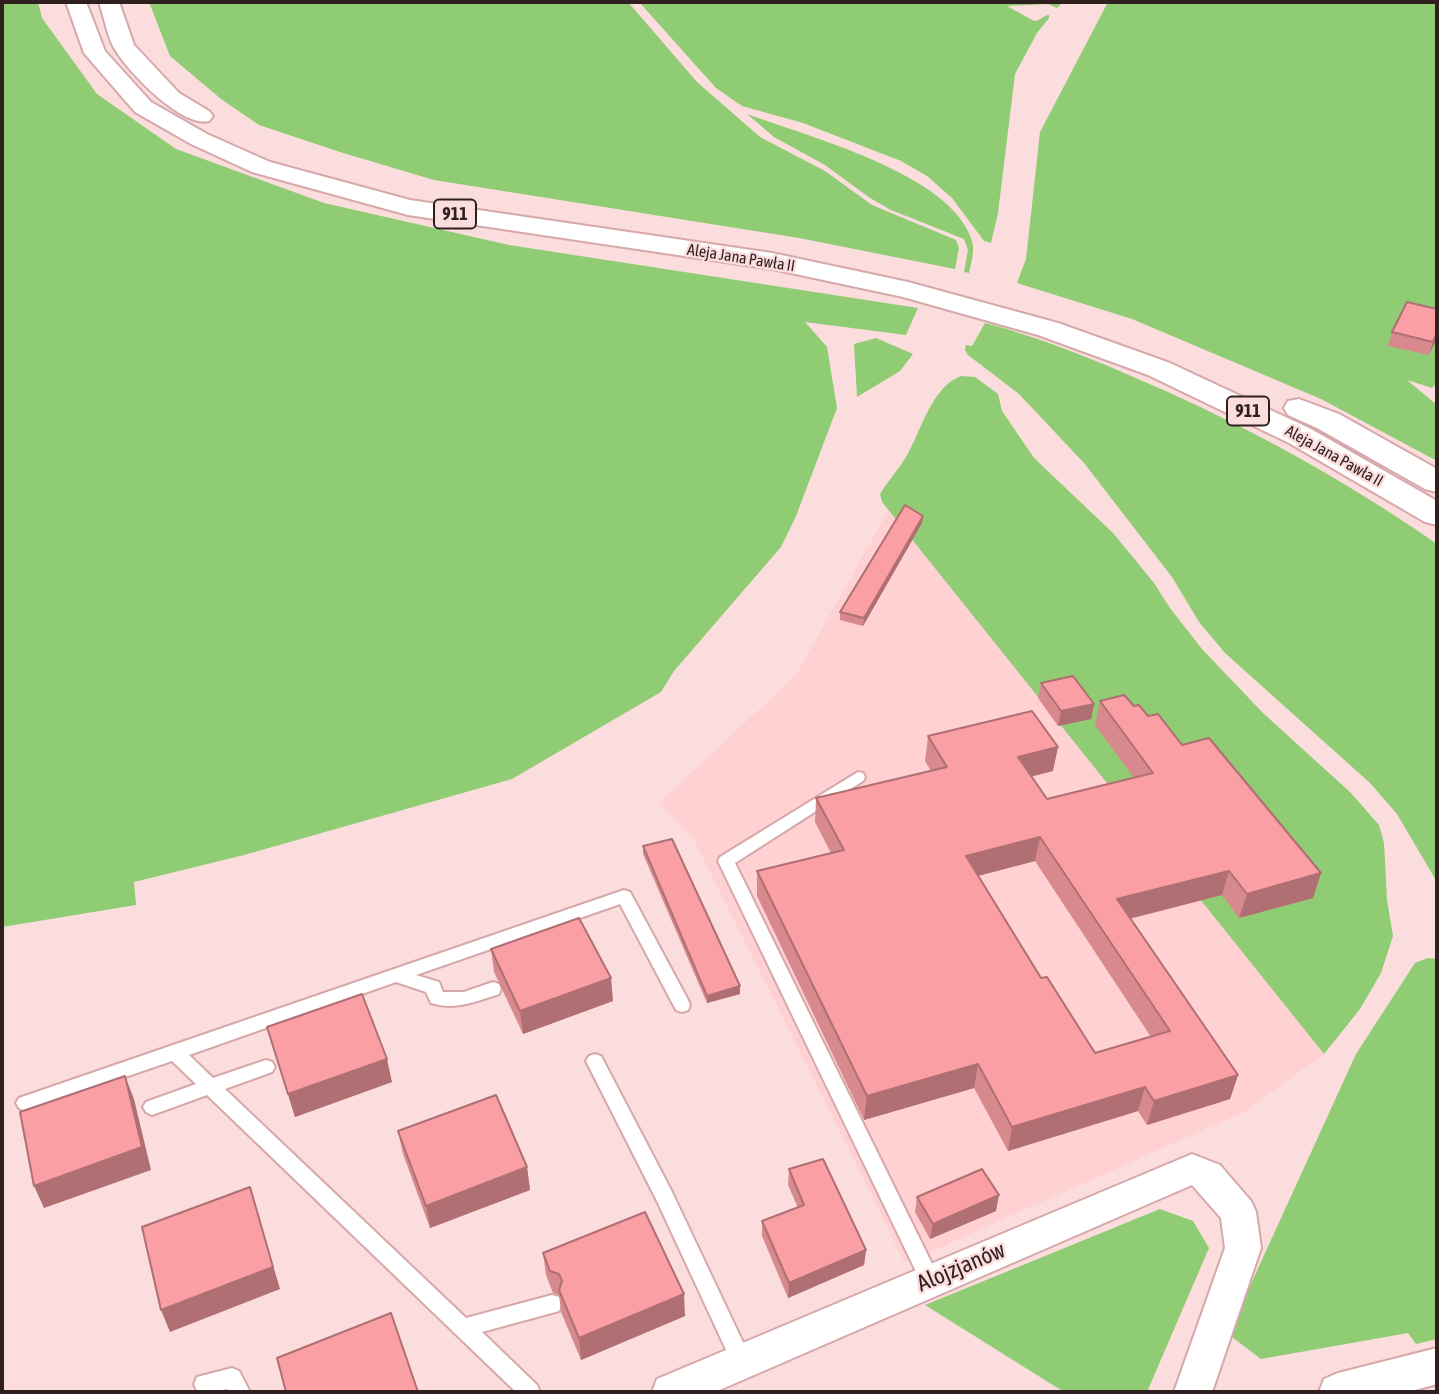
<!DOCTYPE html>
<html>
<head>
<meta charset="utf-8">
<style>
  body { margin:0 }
  #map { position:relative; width:1439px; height:1394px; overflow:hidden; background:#fbddde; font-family:"Asap Condensed",sans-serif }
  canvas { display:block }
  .frame { position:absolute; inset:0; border:4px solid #301f1f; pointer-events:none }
</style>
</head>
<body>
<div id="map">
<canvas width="1439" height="1394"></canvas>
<div class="frame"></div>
</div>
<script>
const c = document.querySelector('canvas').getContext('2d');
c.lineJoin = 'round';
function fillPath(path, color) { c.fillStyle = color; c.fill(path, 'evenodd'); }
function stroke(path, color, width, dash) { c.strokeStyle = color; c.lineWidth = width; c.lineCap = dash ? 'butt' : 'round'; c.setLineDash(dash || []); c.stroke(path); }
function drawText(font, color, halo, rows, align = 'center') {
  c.font = font + ' "Asap Condensed",sans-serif'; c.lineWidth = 5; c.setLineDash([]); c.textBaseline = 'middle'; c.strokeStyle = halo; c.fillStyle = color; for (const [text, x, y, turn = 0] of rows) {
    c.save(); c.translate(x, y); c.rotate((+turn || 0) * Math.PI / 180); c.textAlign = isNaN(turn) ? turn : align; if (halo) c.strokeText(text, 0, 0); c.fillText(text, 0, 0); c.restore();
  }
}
fillPath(new Path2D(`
  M888 511 1055 711 1324 1054 1246 1111 905 1263 693 838 659 803 796 675Z`), '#ffd1d2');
fillPath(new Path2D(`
  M2 2H38L42 18 97 94 176 149 324 203 509 245 918 308 906 335 805 322 827 347 837 408 796 516 781 547 674 671 661 692 512 779 244 855 134 882 136 905 2 927Z
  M149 2H628L697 82 760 137 825 171 872 205 956 240 959 248 955 269 799 238 434 180 340 152 259 125 221 99 170 56Z
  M639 2H1063L1057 8 1048 4 1007 6 1034 21C1041 21 1043 15 1049 15V18L1037 33 1015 74 998 213 991 243 984 241 952 198 927 176 901 161 803 123 742 106 716 88Z
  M1108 2H1437V383L1432 388 1407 380 1437 405V461L1321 399 1132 319 1017 283 1026 259 1040 132Z
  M747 114C806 136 953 174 972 241 975 251 971 263 969 273L964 272 968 250 964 239 891 210 870 198 825 165 774 137Z
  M985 323C1039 337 1093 359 1145 382 1247 426 1345 480 1437 544V882L1397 814 1370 783 1225 653 1199 622 1172 577 1084 463 1019 394 968 355 965 350 966 345 972 346Z
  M876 338 913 354 900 371 857 397 854 344Z
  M961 376 975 377 998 394 1002 411 1034 458 1113 533 1154 583 1170 608 1202 649 1263 713 1351 793 1379 825 1384 843 1387 900 1393 936 1381 973 1360 1009 1324 1054 882 502 880 494C888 481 898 470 906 457 921 432 931 387 961 376Z
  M1428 958 1437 959V1339L1416 1344 1408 1333 1261 1359 1228 1334 1356 1054 1415 963Z
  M1160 1209 1193 1221 1209 1248 1147 1392H1064L925 1305Z`), '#8fcc73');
const service = new Path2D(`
  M858 772 863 773 865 777 863 781 735 863 937 1274 940 1280 937 1286 930 1289 923 1286 718 861 720 857Z
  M624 890 630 892 688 1000 690 1005 688 1010 682 1012 676 1010 620 904 416 975 439 982 443 992H464L493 982 499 984 501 989 499 994C477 1001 455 1011 431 1003L426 992 396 982 189 1055 213 1078 266 1060 272 1062 275 1067 272 1072 225 1089 466 1318 552 1295 559 1297 562 1304 559 1311 482 1332 537 1385 540 1392H516L207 1095 152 1115 146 1112 143 1107 146 1102 196 1084 172 1061 25 1111 19 1108 16 1103 19 1098Z
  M595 1054 601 1056 671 1190 749 1355 752 1362 749 1369 742 1372 735 1369 657 1201 586 1061 589 1056Z
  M232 1368 239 1371 250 1392H229L227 1389 212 1392 197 1391 194 1384 197 1377Z`);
const minor = new Path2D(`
  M1192 1154 1220 1165 1251 1201 1256 1212 1261 1248 1212 1392H1174L1225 1248 1221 1218 1192 1185 715 1392H652L657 1379Z
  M1437 1348V1384L1408 1392H1319L1324 1379 1338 1373Z`);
const primary = new Path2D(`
  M66 2H86L105 51 151 102 207 134 270 162 410 200 772 253 908 282 1058 323 1170 363 1311 429 1437 501V525L1425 522 1289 443 1148 375 1038 335 903 297 772 269 408 215 252 172 191 144 135 112 84 53Z
  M99 2H119L134 45 179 93 209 111 213 116 209 121C182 128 127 71 114 48 107 35 104 17 99 2Z
  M1299 399 1339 414 1437 469V492L1425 489 1317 428 1288 415 1284 408 1288 401Z`);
stroke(service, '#d7a8a9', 4);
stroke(minor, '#d7a8a9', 4);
stroke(primary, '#d7a8a9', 4);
fillPath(service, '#fff');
fillPath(minor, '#fff');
fillPath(primary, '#fff');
fillPath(new Path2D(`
  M1437 309V338L1429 355 1388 346 1392 332Z
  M923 516 922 523 863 626 840 620V612Z
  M1041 683 1094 704 1091 719 1058 726 1038 698Z
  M1100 701 1134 706 1148 716 1182 745 1321 873 1313 898 1239 918 1222 895 1130 919 1238 1075 1230 1099 1147 1125 1138 1111 1008 1151 974 1088 864 1120 757 896V871L831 853 815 822 816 798 931 771 925 761 928 736 1053 771 1032 776 1047 799 1134 778 1095 725ZM1035 861 1151 1037 1095 1053 1041 978 978 876Z
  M643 846 740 986V994L707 1003 643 854Z
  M491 949 613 1001 523 1034 494 972Z
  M267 1027 392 1082 295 1117Z
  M398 1131 527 1167 530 1190 430 1228 403 1154Z
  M789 1169 866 1250 864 1265 788 1298 762 1236V1221L798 1208 788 1185Z
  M917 1197 996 1211 930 1239 915 1212Z
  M543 1253 685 1316 581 1360 561 1312 559 1295 553 1293 546 1275Z`), '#d7898d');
fillPath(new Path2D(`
  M1437 333V338L1429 355 1433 342Z
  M923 516 922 523 863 626 864 618Z
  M1094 704 1091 719 1058 726 1061 711Z
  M1058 747 1053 771 1014 781 1018 757Z
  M1040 837 1035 861 962 880 966 856Z
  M1229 871 1222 895 1111 923 1117 899Z
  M1321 873 1313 898 1239 918 1247 894Z
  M611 978 613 1001 523 1034 520 1011Z
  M740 986V994L707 1003V996Z
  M387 1059 392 1082 295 1117 288 1094Z
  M978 1064 974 1088 864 1120 867 1096Z
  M1238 1075 1230 1099 1147 1125 1154 1101Z
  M125 1076 134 1099 151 1170 44 1208 34 1186Z
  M1145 1087 1138 1111 1008 1151 1012 1127Z
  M527 1167 530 1190 430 1228 426 1206Z
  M250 1187 280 1289 170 1332 161 1310Z
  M999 1195 996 1211 930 1239 933 1224Z
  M866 1250 864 1265 788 1298 789 1283Z
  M684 1294 685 1316 581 1360 579 1338Z`), '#af6f73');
const building = new Path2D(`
  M1407 302 1437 309V333L1433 342 1392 332Z
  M905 505 923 516 864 618 840 612Z
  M1073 676 1094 704 1061 711 1041 683Z
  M1124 695 1134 706 1139 705 1148 716 1158 714 1182 745 1209 738 1321 873 1247 894 1229 871 1117 899 1238 1075 1154 1101 1145 1087 1012 1127 978 1064 867 1096 757 871 844 850 816 798 947 767 928 736 1032 711 1058 747 1018 757 1047 799 1153 773 1100 701ZM1040 837 1170 1031 1095 1053 1047 977 1041 978 966 856Z
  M672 839 740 986 707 996 643 846Z
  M579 918 611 978 520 1011 491 949Z
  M362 994 387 1059 288 1094 267 1027Z
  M125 1076 142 1147 34 1186 20 1112Z
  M496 1095 527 1167 426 1206 398 1131Z
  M823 1159 866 1250 789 1283 762 1221 804 1205 789 1169Z
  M982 1169 999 1195 933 1224 917 1197Z
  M250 1187 273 1267 161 1310 142 1227Z
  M645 1212 684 1294 579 1338 559 1290 562 1281 559 1274 550 1271 543 1253Z
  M391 1313 418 1392H286L277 1358Z`);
fillPath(building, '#fa9fa4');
stroke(building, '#af6f73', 2);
drawText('16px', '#301f1f', '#fbddde', [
  ["Aleja Jana Pawła II",741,258,9],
  ["Aleja Jana Pawła II",1334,456,29]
]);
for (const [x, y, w] of [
  [455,214,42],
  [1248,411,42]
]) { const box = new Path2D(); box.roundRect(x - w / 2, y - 14.5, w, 29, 5); c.fillStyle = '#fbddde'; c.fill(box); stroke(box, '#301f1f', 2); }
drawText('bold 18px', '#301f1f', null, [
  ["911",455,214],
  ["911",1248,411]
]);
drawText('23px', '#301f1f', '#fbddde', [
  ["Alojzjanów",961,1267,-23]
]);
</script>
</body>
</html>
